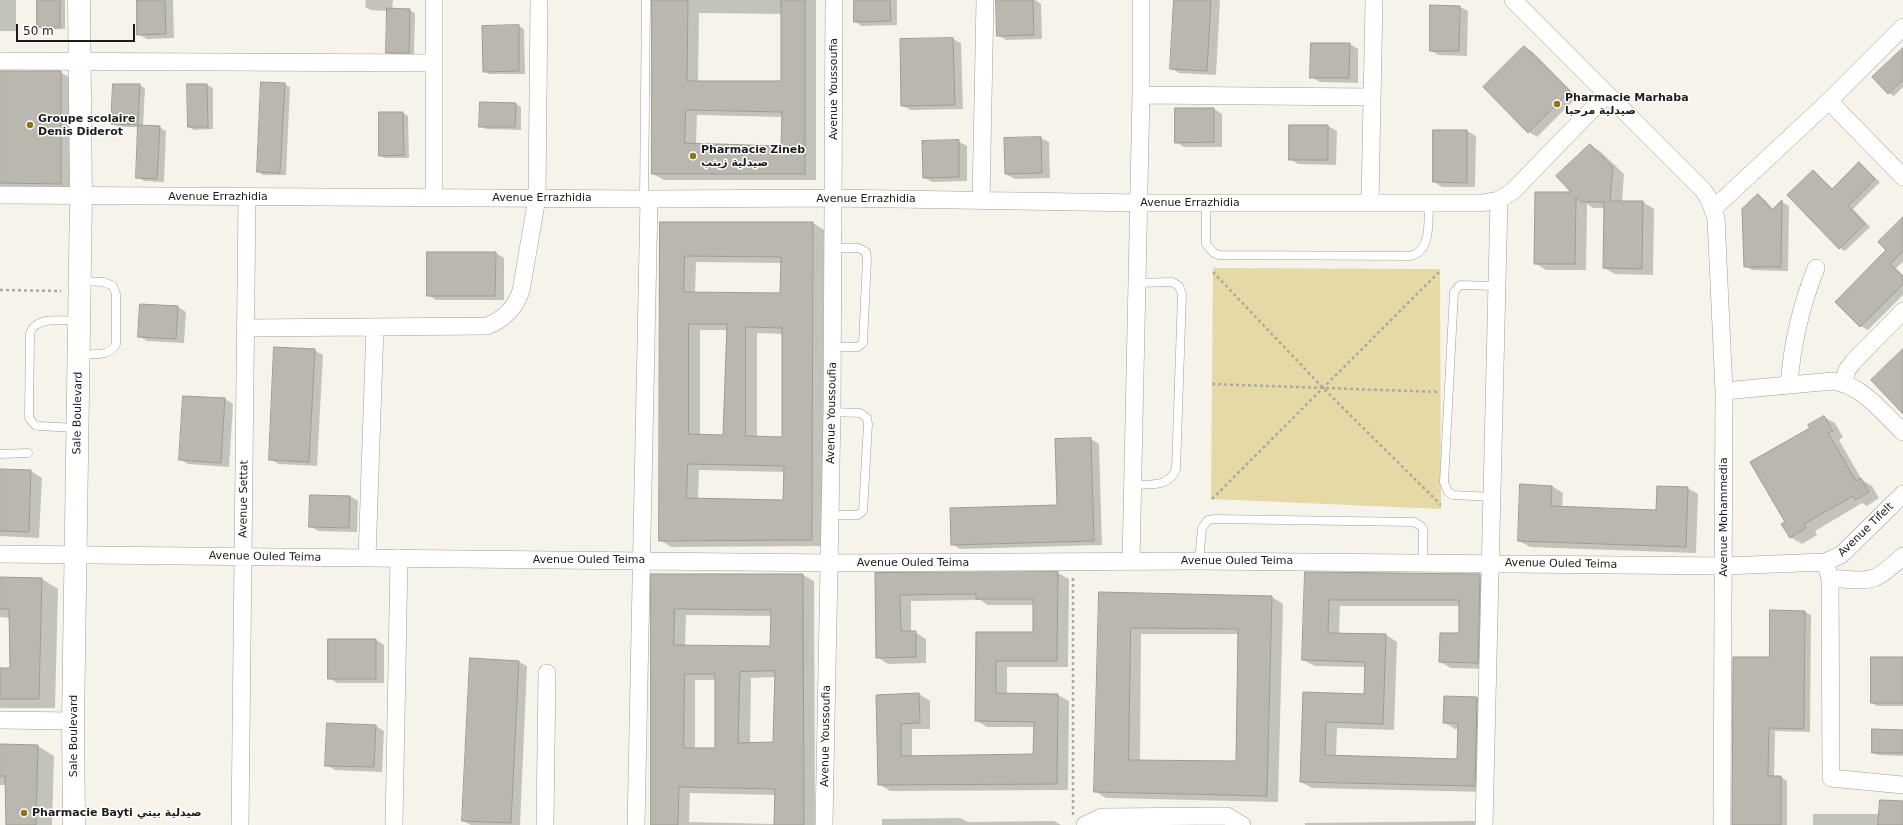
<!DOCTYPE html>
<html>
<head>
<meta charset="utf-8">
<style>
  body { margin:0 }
  #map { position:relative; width:1903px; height:825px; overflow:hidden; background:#f6f4ea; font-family:"DejaVu Sans",sans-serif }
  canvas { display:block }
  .scale { position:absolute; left:16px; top:24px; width:119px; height:18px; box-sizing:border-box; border:2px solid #1d1c19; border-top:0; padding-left:5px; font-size:12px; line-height:14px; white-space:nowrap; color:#1d1c19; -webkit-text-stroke:3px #fff; paint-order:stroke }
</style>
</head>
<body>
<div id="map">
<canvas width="1903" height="825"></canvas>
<div class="scale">50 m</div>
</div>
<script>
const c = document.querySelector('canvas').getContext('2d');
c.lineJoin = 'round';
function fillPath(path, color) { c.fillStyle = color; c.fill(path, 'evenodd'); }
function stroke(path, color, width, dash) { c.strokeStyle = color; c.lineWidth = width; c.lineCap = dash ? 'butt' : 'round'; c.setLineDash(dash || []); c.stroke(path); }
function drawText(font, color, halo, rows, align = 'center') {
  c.font = font + ' "DejaVu Sans","Noto Naskh Arabic",sans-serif'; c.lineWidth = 3; c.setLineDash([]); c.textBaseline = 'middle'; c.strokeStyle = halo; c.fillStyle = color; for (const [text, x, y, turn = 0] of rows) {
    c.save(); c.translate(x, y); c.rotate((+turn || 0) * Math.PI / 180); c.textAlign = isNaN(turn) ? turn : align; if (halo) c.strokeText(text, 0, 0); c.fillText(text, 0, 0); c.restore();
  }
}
fillPath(new Path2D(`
  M1213 268 1440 269 1441 509 1211 499Z`), '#e5daa6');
fillPath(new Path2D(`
  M0 0H16V31H0Z
  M38 0H65V29L44 30 38 27Z
  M138 0H173L174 38 147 39 138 34Z
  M366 0H393L392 9 409 10 415 13 414 55H392L387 52 388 11 371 10 365 7Z
  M653 0H816V180H664L653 174ZM699 13 782 14V82H698ZM697 115 783 117 782 147 696 145Z
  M855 0H897V25L862 26 855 22Z
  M997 0H1035L1041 4 1042 39 1006 40 998 35Z
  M1174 0H1220L1216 75 1179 73 1171 68Z
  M1460 7 1468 11 1467 56 1439 55 1431 51Z
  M519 26 524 29 525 74H489L484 71Z
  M953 39 961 43 963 109 911 110 902 106Z
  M1350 44 1358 49V83L1320 82 1311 77Z
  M1525 47 1533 52 1577 97 1537 137 1529 132Z
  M1903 53V87L1894 96 1889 93Z
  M0 72H60L72 79 71 190 0 189Z
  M284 84 290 87 286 175H263L258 171Z
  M139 85 145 88 143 126 159 127 166 131 164 182 144 181 137 177 139 127H118L112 123Z
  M188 85H207L213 88V129L194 130 189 127Z
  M516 104 521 107V130L486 129 480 126Z
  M1214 109 1222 114V147H1184L1176 142Z
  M380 113H403L408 116 409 158H385L380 155Z
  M1290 126H1328L1337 131 1336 165 1298 164 1290 159Z
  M1434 131H1467L1476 136 1475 187H1442L1434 182Z
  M1041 138 1049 142 1050 178 1015 179 1006 174Z
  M958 141 967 146V181L932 182 924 177Z
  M1590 145 1601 152 1624 174 1622 202H1643L1654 209 1653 275 1615 274 1604 268 1605 208H1593L1587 204 1586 270H1546L1535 263 1573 193Z
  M1859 163 1880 182 1853 209 1870 227 1845 251 1840 248 1813 171 1833 189Z
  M1758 195 1765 200 1774 210 1782 202 1789 206 1788 271 1752 270 1745 266Z
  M1903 219V262L1896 268 1903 275V295L1868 330 1861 326 1836 302 1887 250Z
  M661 223H813L824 230 823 546 671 547 660 540ZM696 262 782 263 781 294 695 293ZM700 330H728L724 436 700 435ZM757 333 783 334V438H757ZM699 470 785 472 784 501 698 499Z
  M496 253 504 258V300H436L428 295Z
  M178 307 186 312 184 343 147 341 139 336Z
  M314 350 323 355 317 466 279 464 270 459Z
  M225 399 233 404 229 467 188 464 180 459Z
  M1824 417 1835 423 1843 437 1839 440 1862 480 1872 486 1879 498 1867 506 1862 503 1815 531 1817 535 1802 544 1790 537 1786 522 1811 428Z
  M1091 439 1099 444 1102 545 960 549 952 544 1058 506Z
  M0 470 31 471 42 478 39 538 0 536Z
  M1552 486 1563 493 1562 508 1657 511 1687 488 1698 494 1696 553 1530 547 1519 541Z
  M311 496H350L358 501 357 532 318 531 310 526Z
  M1058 573 1069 579 1068 667H1007V694L1058 695 1069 701 1068 790 890 791 879 784 877 696 919 694 930 701V729H912V757L1034 755 1035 727H987L976 720 977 633H1034V605H988L980 600 911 601V632H915L926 639V663L888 664 877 657 876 574Z
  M1306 573 1480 575 1491 581 1489 669 1451 668 1440 662 1460 634V606H1340L1339 634 1386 635 1397 642 1394 730 1337 728 1336 756 1458 760 1459 729H1455L1444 722 1477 698 1488 704 1486 792 1312 788 1301 782 1304 693 1364 695 1365 667 1315 666 1303 660Z
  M652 575H803L814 581 815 825H652ZM686 615 772 616 771 647 685 646ZM776 677 774 743H750L751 678ZM695 680H716V749H695ZM690 793 776 795 775 824 689 822Z
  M0 578 42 579 58 589 55 708H0V669H11L10 618 0 617Z
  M1100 593 1272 597 1283 604 1278 802 1106 798 1095 791ZM1141 634H1239L1237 762 1140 761Z
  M1771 611 1805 612 1811 615 1810 732 1775 731 1774 777H1781L1787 781V825H1732L1770 658Z
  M376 640 384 645V683H337L329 678Z
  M1903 658V706H1877L1872 703Z
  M519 662 527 666 520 825H471L463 821Z
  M376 726 384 731 382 772 335 770 326 765Z
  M1903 731V756L1878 755 1873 752Z
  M0 745 38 746 54 756 52 825H7L6 785H0Z
  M1903 802V825H1813V814H1880Z
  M960 818 968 822 1054 821 1061 825H882V819Z
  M1474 821 1481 825H1305V823Z`), '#0003');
const building = new Path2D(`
  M37 0H60V27H37Z
  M137 0H165L166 34 137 35Z
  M652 0H688L687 81H781V0H805V174H652ZM686 110 782 112 781 146 685 143Z
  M854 0H890L891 21 854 22Z
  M996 0H1033L1034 35 997 36Z
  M1174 0H1211L1207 71 1170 69Z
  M1430 5 1460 6 1459 51H1430Z
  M387 8 410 9 409 53H386Z
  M519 25V71L483 72 482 26Z
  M953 38 955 105 901 106 900 39Z
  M1311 43H1350L1349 78H1310Z
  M1524 46 1570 91 1528 133 1483 87Z
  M1903 48V80L1888 94 1872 77Z
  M0 71H61V184L0 183Z
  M261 82 285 83 280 173 257 172Z
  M113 84H140L138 125 111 124Z
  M187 84H207L208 127H188Z
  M480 102 516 103 515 127H479Z
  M1175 108H1214V142L1175 143Z
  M379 112H403L404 155 379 156Z
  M138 125 160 126 157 179 136 178Z
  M1289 125H1328V160H1289Z
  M1433 130H1467V183L1433 182Z
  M1041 137 1042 173 1005 174 1004 138Z
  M959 140V177L923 178 922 141Z
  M1590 144 1613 167 1610 201H1643L1642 269 1603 268 1604 202H1581L1576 197 1575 264H1534L1535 192H1571L1556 176Z
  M1859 162 1875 179 1848 206 1865 224 1839 249 1787 195 1813 170 1832 189Z
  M1758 194 1772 210 1782 200 1781 267H1744L1742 209Z
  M1903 217V251L1890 264 1903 277V284L1860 327 1835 302 1886 250 1878 242Z
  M660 222H813L812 540 659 541ZM685 256 781 257 780 293 684 292ZM689 324H727L723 435 689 434ZM746 327 782 328V437L746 436ZM688 464 784 466 783 500 687 498Z
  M427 252H496L495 296H427Z
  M140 304 178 306 176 339 138 337Z
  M274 347 315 349 309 462 269 460Z
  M1903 349V414L1871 380Z
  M183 396 225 398 221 463 179 460Z
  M1824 416 1833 431 1828 433 1856 481 1861 478 1869 492 1855 500 1853 496 1804 524 1806 528 1790 538 1781 524 1785 522 1750 462 1810 428 1808 425Z
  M1091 438 1094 541 951 545 950 508 1057 505 1055 439Z
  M0 469 31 470 29 532 0 531Z
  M1520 484 1552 486 1551 506 1656 510 1657 486 1688 487 1686 547 1518 541Z
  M310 495 350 496 349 528 309 527Z
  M1058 572 1057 661H996V693L1058 694 1057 784 878 785 876 695 919 693 920 723 901 724V756L1033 754 1034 722 975 721 976 632H1033V599H976V594L900 595 901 631H916V657L876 658 875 573Z
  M1305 572 1480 574 1478 663 1439 662 1440 633H1459V600H1329L1328 633 1386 634 1383 724 1326 722 1325 755 1457 759 1458 723H1443L1444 696 1477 697 1475 786 1300 782 1303 692 1364 694 1365 662 1302 660Z
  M651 574H803L804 825H774L775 789 679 787 678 825H651ZM675 609 771 610 770 646 674 645ZM775 671 773 742 738 743 740 672ZM685 674H715V748H684Z
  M0 577 42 578 39 699H0V668H10L9 609H0Z
  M1099 592 1272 596 1267 796 1094 792ZM1131 628 1238 629 1236 761 1129 760Z
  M1770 610 1805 611 1804 729 1769 728 1768 776H1781V825H1732L1733 657H1769Z
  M328 639H376V679H328Z
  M1871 657H1903V703H1871Z
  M470 658 519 661 511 823 462 821Z
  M327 723 376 725 374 767 325 766Z
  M1872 729 1903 730V753H1872Z
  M0 744 38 745 36 825H6L5 776H0Z
  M1880 800 1903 801V825H1878Z`);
fillPath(building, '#bab8ae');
stroke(building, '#9e9c93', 1);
const lane = new Path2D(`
  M644 199 646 0
  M1206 203V244L1214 253 1219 255 1409 256C1432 253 1428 221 1429 203
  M833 347H858L863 343 867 259 866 252 859 248H834
  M80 354C91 354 111 357 116 344V294L113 286 104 282 81 281
  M76 428 39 426 35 425 29 418 30 334C35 315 63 321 78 321
  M0 454 28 453
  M1132 485C1149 484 1169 488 1176 469L1182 294 1179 286 1172 282 1137 283
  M1492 497 1453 495 1448 492 1444 482 1454 292 1460 285 1497 286
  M831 515H858L863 511 868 424 867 418 860 413 832 412
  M1199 561 1202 528 1208 520 1215 519 1414 522 1421 526 1423 529V563`);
const street = new Path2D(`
  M1513 0 1703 190 1709 199 1716 218 1724 391 1722 825
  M0 61 434 63
  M1141 95 1372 97
  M1829 101 1903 177
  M0 195 649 199 834 198 1139 203H1482L1499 200 1513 191 1607 94
  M434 197V0
  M981 200 985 0
  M1370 203 1374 0
  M1713 209 1829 101 1903 27
  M246 328 487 326C505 319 515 308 521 291L537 198 539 0
  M1843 382 1847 370 1853 362 1903 311
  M1789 385C1792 343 1801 306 1816 268
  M1724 391 1833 381C1862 385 1882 412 1903 432
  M0 554 831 563 1199 561 1724 566 1825 562 1841 555 1903 494
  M367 558 375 327
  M1131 561 1141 95V0
  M1825 562 1830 578 1831 778 1903 785
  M1830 578C1871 581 1872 585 1903 556
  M0 720 73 721
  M240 825 247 198
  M394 825 399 558
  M545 825 547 673
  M636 825 649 199
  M824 825 832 412 834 0
  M1085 825 1102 817 1227 816 1242 825
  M1484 825 1499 200`);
const secondary = new Path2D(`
  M74 825 73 721 81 196 79 0`);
stroke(lane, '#a19f96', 9);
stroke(street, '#a19f96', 18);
stroke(secondary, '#a19f96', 23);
stroke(new Path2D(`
  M1213 272 1323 388 1441 505
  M0 290 61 291
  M1212 384 1438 392
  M1212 499 1441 270
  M1073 815V578`), '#abaaa2', 2.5, [3, 3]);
stroke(lane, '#fff', 8);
stroke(street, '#fff', 17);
stroke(secondary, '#fff', 22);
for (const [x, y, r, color] of [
  [1557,104,4,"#89771c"],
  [30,125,4,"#89771c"],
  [693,156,4,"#89771c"],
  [24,813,4,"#89771c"]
]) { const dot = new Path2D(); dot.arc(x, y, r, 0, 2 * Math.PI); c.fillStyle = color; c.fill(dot); stroke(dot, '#fff', 1.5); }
drawText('11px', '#1d1c19', '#fff', [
  ["Avenue Youssoufia",834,89,-90],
  ["Avenue Errazhidia",218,197],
  ["Avenue Errazhidia",542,198],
  ["Avenue Errazhidia",866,199],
  ["Avenue Errazhidia",1190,203],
  ["Sale Boulevard",78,413,-89],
  ["Avenue Youssoufia",832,413,-89],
  ["Avenue Settat",244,499,-89],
  ["Avenue Mohammedia",1724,517,-90],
  ["Avenue Tifelt",1866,530,-44],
  ["Avenue Ouled Teima",265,557,1],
  ["Avenue Ouled Teima",589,560],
  ["Avenue Ouled Teima",1237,561],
  ["Avenue Ouled Teima",913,563],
  ["Avenue Ouled Teima",1561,564,1],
  ["Sale Boulevard",74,736,-90],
  ["Avenue Youssoufia",826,736,-89]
]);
drawText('bold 11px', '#1d1c19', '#fff', [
  ["Pharmacie Marhaba",1565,98],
  ["صيدلية مرحبا",1565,111],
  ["Groupe scolaire",38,119],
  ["Denis Diderot",38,132],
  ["Pharmacie Zineb",701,150],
  ["صيدلية زينب",701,163],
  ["Pharmacie Bayti صيدلية بيتي",32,813]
], 'left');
</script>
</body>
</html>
